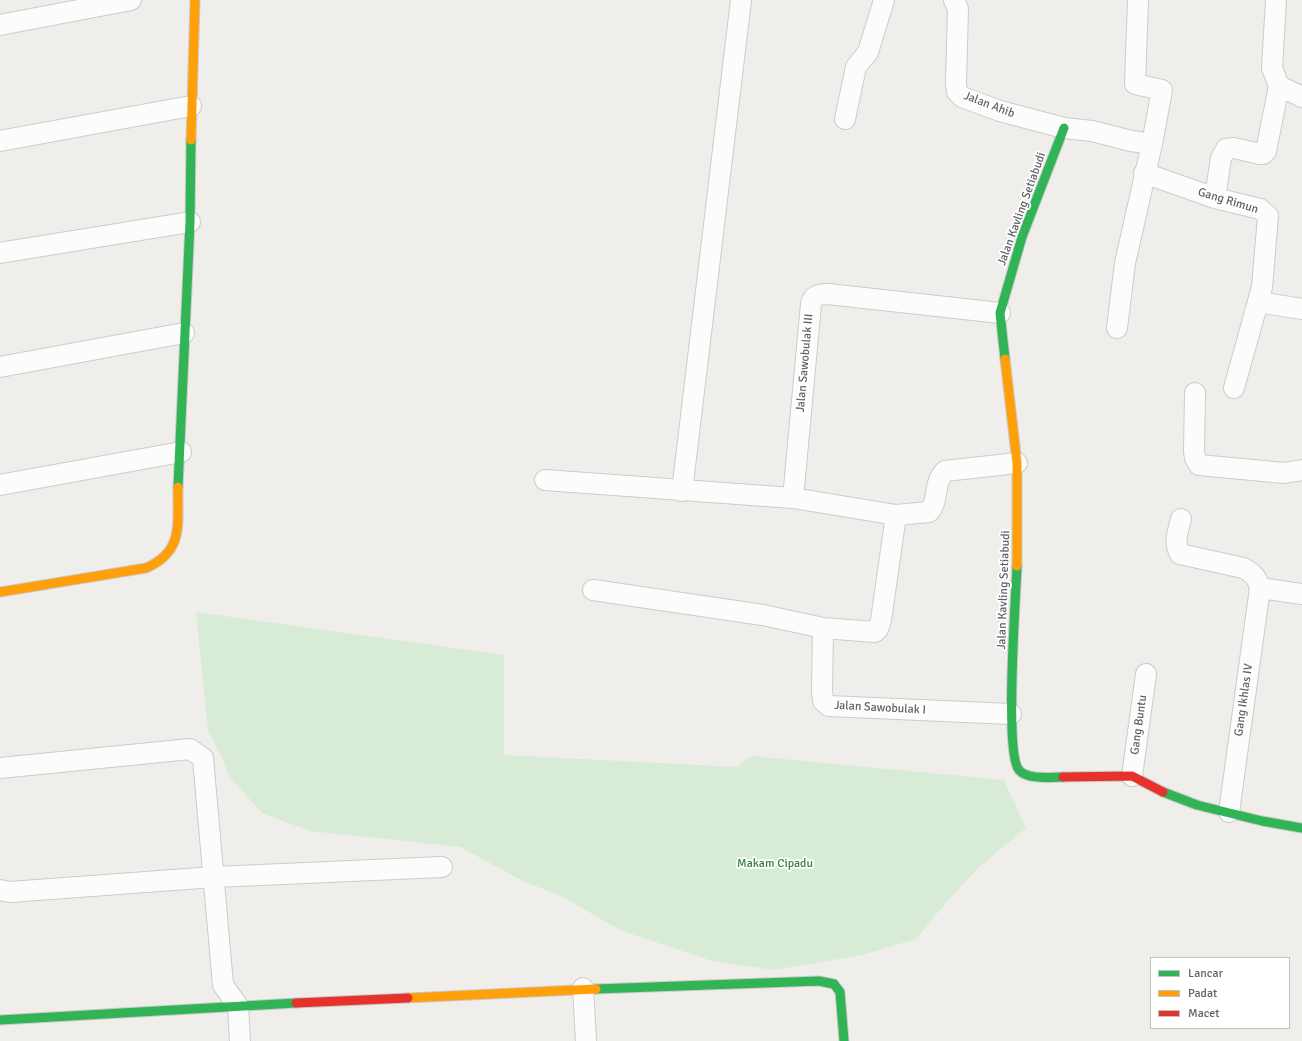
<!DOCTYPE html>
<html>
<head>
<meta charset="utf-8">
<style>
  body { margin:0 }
  #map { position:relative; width:1302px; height:1041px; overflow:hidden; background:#efeeea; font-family:Signika,sans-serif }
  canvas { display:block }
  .legend { position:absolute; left:1150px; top:957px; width:140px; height:72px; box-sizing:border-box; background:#fff; border:1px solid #bfc1c3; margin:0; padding:5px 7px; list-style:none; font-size:12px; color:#5f6368 }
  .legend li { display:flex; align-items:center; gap:8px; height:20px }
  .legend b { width:20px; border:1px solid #bfc1c3 }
</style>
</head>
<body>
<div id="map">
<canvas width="1302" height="1041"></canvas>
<ul class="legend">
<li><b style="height:5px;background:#30b455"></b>Lancar</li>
<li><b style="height:5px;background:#ff9f0a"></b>Padat</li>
<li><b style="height:5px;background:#e5322d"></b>Macet</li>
</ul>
</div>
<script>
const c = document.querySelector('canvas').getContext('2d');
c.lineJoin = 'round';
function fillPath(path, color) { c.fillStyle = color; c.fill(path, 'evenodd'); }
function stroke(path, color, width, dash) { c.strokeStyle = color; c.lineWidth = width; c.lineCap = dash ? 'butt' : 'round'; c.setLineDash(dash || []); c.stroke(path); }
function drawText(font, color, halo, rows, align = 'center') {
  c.font = font + ' Signika,sans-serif'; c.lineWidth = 3.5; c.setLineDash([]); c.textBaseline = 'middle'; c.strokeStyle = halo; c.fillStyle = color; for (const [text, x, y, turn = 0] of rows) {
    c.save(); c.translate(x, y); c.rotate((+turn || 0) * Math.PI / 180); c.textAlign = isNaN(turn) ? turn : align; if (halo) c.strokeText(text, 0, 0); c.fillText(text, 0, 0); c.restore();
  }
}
fillPath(new Path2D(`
  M196 612 504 655V755L737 767 751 756 1004 780 1026 828 978 868 943 906 916 939 862 955 774 970 712 961 622 931 561 896 525 882 460 847 310 831 262 813 229 776 222 758 208 730Z`), '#d8ebd6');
const street = new Path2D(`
  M954 0 958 9 956 83 957 92 962 97 1000 111 1064 128 1092 131 1131 141 1152 144
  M1276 0 1272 68 1279 86 1302 97
  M0 25 131 0
  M845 119 856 67 868 52 884 0
  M0 141 191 106
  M1144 173 1215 198 1260 209 1268 216 1262 287 1234 388
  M1215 198 1221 158 1226 149 1234 148 1260 154H1263L1266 151 1279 86
  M0 253 190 222
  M1258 302 1302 309
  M1117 328 1125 263 1152 144 1162 90 1135 84 1138 0
  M0 367 184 333
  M1195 393 1194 451 1195 458 1199 465 1284 473 1302 470
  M545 480 793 498 896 515 929 512C940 500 932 485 945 471L1017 463
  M0 485 181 452
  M682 491 741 0
  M793 498 811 304C813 295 819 294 828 294L1000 313
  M1181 519C1178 532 1173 542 1180 554L1243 568C1253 573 1257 577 1260 588L1229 812
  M1260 588 1302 594
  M593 590 763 615 823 628 875 632 878 629 881 620 896 515
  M823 628 822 691 823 701 829 706 1011 714
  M0 768 190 749 203 758 223 985 238 1006 240 1041
  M1132 776 1146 674
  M0 890 10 892 214 877 442 867
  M583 988 586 1041`);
const fast = new Path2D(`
  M1005 359 1000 313 1022 237 1064 128
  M178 487 190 222 191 140
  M1017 566C1016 597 1004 753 1019 770 1027 780 1051 777 1063 777
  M1163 792 1197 805 1262 821 1302 828
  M596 989 819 981 834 984 840 992 844 1041
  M0 1020 296 1003`);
const slow = new Path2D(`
  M191 140 195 0
  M1005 359 1017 463V566
  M0 592 146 568C185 551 177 523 178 487
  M408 998 596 989`);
const jam = new Path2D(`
  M1063 777 1132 776 1163 792
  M296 1003 408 998`);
stroke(street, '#cbcccc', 22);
stroke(fast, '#cacacb', 11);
stroke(slow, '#cacacb', 11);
stroke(jam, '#cacacb', 11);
stroke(street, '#fdfcfc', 20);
stroke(fast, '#30b455', 9);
stroke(slow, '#ff9f0a', 9);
stroke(jam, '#e5322d', 9);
drawText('12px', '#5f6368', '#fff', [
  ["Jalan Ahib",989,105,21],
  ["Gang Rimun",1228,201,17],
  ["Jalan Kavling Setiabudi",1022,209,-70],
  ["Jalan Sawobulak III",805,363,-85],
  ["Jalan Kavling Setiabudi",1004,590,-88],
  ["Gang Ikhlas IV",1244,700,-82],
  ["Jalan Sawobulak I",880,708,3],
  ["Gang Buntu",1139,725,-82]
]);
drawText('12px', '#348238', '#fff', [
  ["Makam Cipadu",775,864]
]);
</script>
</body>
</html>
